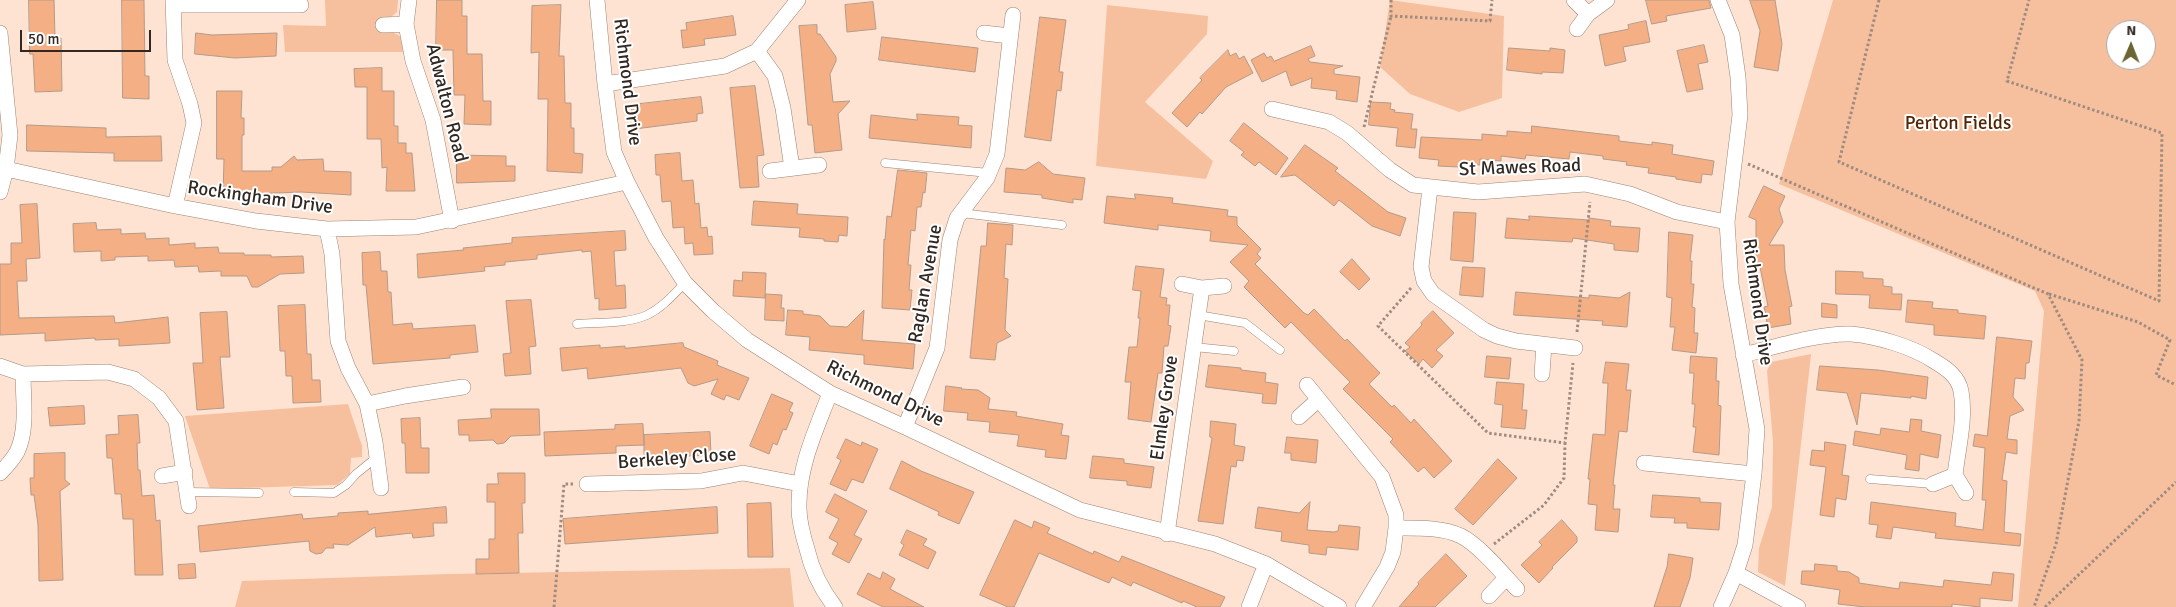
<!DOCTYPE html>
<html>
<head>
<meta charset="utf-8">
<style>
  body { margin:0 }
  #map { position:relative; width:2176px; height:607px; overflow:hidden; background:#ffe3d2; font-family:Signika,sans-serif }
  canvas { display:block }
  .north { position:absolute; left:2106px; top:20px; width:50px; height:50px; box-sizing:border-box; background:#fff; border:1px solid #ada9a7; border-radius:50%; rotate:1deg; font-size:14px; font-weight:700; line-height:20px; text-align:center; color:#322822 }
  .north::after { content:''; display:block; margin:auto; width:18px; height:22px; background:#6a6532; clip-path:polygon(50% 0,100% 100%,50% 72%,0 100%) }
  .scale { position:absolute; left:20px; top:30px; width:131px; height:22px; box-sizing:border-box; border:2px solid #322822; border-top:0; padding-left:6px; font-size:15px; line-height:18px; white-space:nowrap; color:#322822; -webkit-text-stroke:4px #fff; paint-order:stroke }
</style>
</head>
<body>
<div id="map">
<canvas width="2176" height="607"></canvas>
<div class="north">N</div>
<div class="scale">50 m</div>
</div>
<script>
const c = document.querySelector('canvas').getContext('2d');
c.lineJoin = 'round';
function fillPath(path, color) { c.fillStyle = color; c.fill(path, 'evenodd'); }
function stroke(path, color, width, dash) { c.strokeStyle = color; c.lineWidth = width; c.lineCap = dash ? 'butt' : 'round'; c.setLineDash(dash || []); c.stroke(path); }
function drawText(font, color, halo, rows, align = 'center') {
  c.font = font + ' Signika,sans-serif'; c.lineWidth = 4; c.setLineDash([]); c.textBaseline = 'middle'; c.strokeStyle = halo; c.fillStyle = color; for (const [text, x, y, turn = 0] of rows) {
    c.save(); c.translate(x, y); c.rotate((+turn || 0) * Math.PI / 180); c.textAlign = isNaN(turn) ? turn : align; if (halo) c.strokeText(text, 0, 0); c.fillText(text, 0, 0); c.restore();
  }
}
fillPath(new Path2D(`
  M325 0H398L397 12 391 17 379 20 381 33H394L402 37 403 52H285L283 25 326 26Z
  M1390 0 1504 16 1502 98 1459 112 1410 94 1380 67Z
  M1833 0H2176V607H2018L2044 311 2035 291 1779 184ZM2116 30H2146V60H2116Z
  M1107 5 1208 16 1207 34 1145 102 1213 161 1206 179 1096 166Z
  M1811 354V355L1785 586 1758 572 1759 548 1772 507 1773 442 1767 371 1771 362Z
  M348 404 362 446V457L351 458 350 474 337 485 210 489 185 416Z
  M790 568 794 607H235L242 581 449 574Z`), '#f6c09f');
const building = new Path2D(`
  M29 0H54L55 38H61L62 91 35 92 33 54H30Z
  M122 0H144L145 76H149V99L123 98Z
  M437 0H462V16H467V54H482L483 101H491V125L464 124 465 95H454L453 50H436Z
  M1646 0H1709L1711 8 1666 16 1667 21 1652 24Z
  M1750 0H1775L1782 44 1778 71 1754 67 1760 31Z
  M873 2 876 29 847 32 845 5Z
  M561 5 559 56H564L565 103H571V128H574V153L583 154 582 173 547 171 548 99H538L539 52 531 53 532 6Z
  M733 16 736 35 704 39 705 45 683 48 681 30H687L686 23Z
  M1040 17 1066 20 1059 72H1063L1061 91 1057 90 1051 141 1025 137Z
  M1646 21 1650 42 1623 47 1626 61 1605 66 1599 35 1629 29 1628 25Z
  M817 25V34H820L836 57V61L830 74 833 102 850 101 838 114 842 150 815 153 812 125H808L799 26Z
  M196 33 212 35 277 33 276 56 235 58 195 54Z
  M882 37 978 48 975 72 879 60Z
  M1704 45 1708 62 1698 64 1703 89 1687 92 1677 51Z
  M1311 46 1315 56 1308 59 1310 62 1343 66 1334 69V74L1360 77 1357 102 1336 99 1337 91 1311 88 1312 78 1291 86 1286 71 1262 82 1251 60 1264 53 1267 58 1271 56 1274 61Z
  M1509 48 1550 51V48L1565 50 1563 73 1542 72V74L1507 70Z
  M1228 50 1230 56 1236 53 1239 59 1244 56 1253 73 1226 87 1202 114 1200 112 1187 127 1172 113 1202 80 1200 78Z
  M382 68V91H394V126H398V143H406V153H412L415 191H386L387 167 382 168 381 139H367V87H355L354 69Z
  M755 86 764 155 757 156 759 187 740 188 730 88Z
  M217 91H242L241 118H244V135H242V171H272V167H281L294 156 297 160 323 159 324 171 351 172V195L301 192 223 195 224 159H217Z
  M701 97 703 113 697 114V121L635 129 631 105Z
  M1371 102 1391 103 1390 109 1395 110 1394 112 1413 114 1411 129H1417L1415 148 1396 146 1398 128 1369 125Z
  M917 114 959 117 958 125 972 126 971 148 869 138 871 115 917 120Z
  M1244 123 1288 158 1276 175 1259 162 1255 166 1241 155 1244 152 1230 141Z
  M27 125 106 128V137L161 136 162 161H114V153L27 151Z
  M1532 126 1619 136V141L1652 145V142L1673 145 1672 154 1714 161 1712 175 1702 174 1701 183 1676 179V177L1648 173 1649 168 1626 165 1627 162 1603 159V156L1570 152 1569 159 1526 155 1525 159 1501 156V161L1480 159V165L1460 163 1459 167 1438 166 1439 160 1419 158 1421 137 1482 140V134L1507 136V131L1531 133Z
  M1305 145 1338 168 1335 171 1388 212 1406 218 1400 236 1372 226 1339 200 1334 206 1295 175 1281 177Z
  M680 153 682 181 693 180 695 204 699 203 701 228 707 227 708 237 712 236 713 254 694 255 693 243 685 244 684 227 673 228 671 201 662 202 660 175H656L655 155Z
  M457 155 506 156V166H515V181L457 183Z
  M1039 162 1053 174 1085 178 1082 200 1073 199V203L1042 198V195L1004 192 1006 168 1025 170Z
  M898 170 927 173 925 193 923 192 921 207H917L915 231 911 230 908 265H911L909 290H912L910 310 882 308 884 239 885 240 887 216 891 217Z
  M1764 186 1785 196 1779 209 1783 222 1769 245H1784L1785 270 1792 306 1789 307 1791 324 1768 328 1764 307 1768 306 1759 262 1756 267V220L1749 217Z
  M1135 194 1173 198 1172 203 1228 210 1227 216 1237 217V225L1261 249 1257 254 1261 258 1255 264 1304 313 1308 315 1314 309 1345 341 1347 339 1380 373 1369 384 1392 407 1394 405 1411 423 1414 419 1452 461 1434 478 1424 467 1418 472 1390 442 1393 439 1343 389 1350 382 1291 322 1285 328 1244 287 1249 281 1230 262 1248 245 1210 241 1211 231 1158 225V230L1104 223 1107 196 1135 199Z
  M754 201 798 204 797 214 848 217 847 236 839 235 838 242 824 241V239L799 237 800 228 752 225Z
  M37 204 40 258 26 259 27 281H17L19 318 114 316 115 323 168 317 170 343 119 346V339L95 340V338L45 341V333L0 335V264H11V243H22L20 205Z
  M1454 212 1476 213 1473 262 1451 260Z
  M1529 216 1589 220V218L1611 221 1610 226 1640 228 1638 252 1614 250V244L1573 238 1572 242 1505 238 1507 218 1529 220Z
  M96 223 97 230 121 229V234L145 233 146 239 169 238V245L195 243V248L218 247 219 253H244V255H271V257L303 256 304 273 280 274 258 287H252L247 276H221V271L199 272 198 266 175 267 174 260 148 261V256L115 257V260L101 261V251L74 252 73 224Z
  M988 223 1013 225 1012 245 1006 244 1004 278 1008 279 1005 330 1011 336 997 343 995 360 970 358 981 246H986Z
  M625 231 626 250 614 251 616 286 625 285 626 308 599 310V298L595 299 591 251 582 252V250L537 255V259L505 262V265L484 267 485 271 418 278 417 254 464 250 463 248 512 243V238Z
  M1669 232 1693 235 1690 261H1692L1691 284H1694L1692 307 1695 308 1694 333H1698L1696 353 1672 350 1675 327H1670L1672 298 1667 297Z
  M380 252 381 271H387L388 292H391L393 325 412 323 413 329 475 325 478 352 450 355V358L373 364 366 285H363L362 253Z
  M1352 259 1370 279 1359 290 1340 272Z
  M1136 266 1164 269 1160 297 1167 298 1166 305H1170L1168 325 1171 326 1168 346H1164L1162 373H1158L1151 422 1128 419 1131 382H1125L1129 347H1137L1140 318H1138L1141 291 1133 290Z
  M1463 267 1485 268 1483 297 1460 295Z
  M1836 271 1863 272V278L1883 279V286L1892 287V294H1902L1901 310 1869 308 1870 295 1836 294Z
  M743 272 766 273 765 298 733 296 734 280 742 281Z
  M1516 292 1589 298V295L1619 298 1630 292 1627 327 1602 325 1603 321 1514 315Z
  M766 294 782 295 781 308H784V321L765 320Z
  M531 300 536 346 529 347 531 374 505 376 503 354 511 353 506 301Z
  M1908 300 1933 302 1932 308 1958 310V313L1986 316 1984 339 1934 335V325L1906 322Z
  M1822 303 1837 305V318L1822 317Z
  M305 305 307 354H311L312 380H320L321 402 293 403 292 376H286L285 351H280L278 306Z
  M788 310 803 311V314L820 316 830 326 847 327 864 310 862 340 915 344 913 369 864 364V355L809 350 810 337 786 335Z
  M1433 311 1454 333 1436 350 1443 356 1432 368 1423 359 1419 364 1405 351 1410 347 1405 343 1422 325 1421 323Z
  M227 312 230 357H220L224 408 197 410 193 363H203L200 313Z
  M1997 337 2032 341 2029 363H2026L2025 379 2015 378 2013 397 2024 410 2010 416 2007 439 2017 440V454L2006 452 2002 480 2007 481 2004 532 2021 534 2020 546 1935 538 1936 533 1893 527 1891 539 1876 537 1878 525 1869 524 1871 502 1956 513 1955 526 1983 530 1986 500H1982L1985 448 1973 446 1975 434 1987 436Z
  M683 343 684 347 718 361 717 365 749 378 739 400 726 395 724 400 711 394 718 379 694 386 688 383 681 368 588 379 587 368 562 371 560 348 600 345V348L625 346V348Z
  M1487 356 1511 358 1509 379 1485 377Z
  M1691 356 1717 358 1716 381H1719L1718 405 1721 406 1719 455 1693 452 1696 427H1693L1695 404H1692L1694 373H1690Z
  M1606 362 1629 364 1626 390H1631L1627 432 1619 431 1613 485H1615L1613 509H1620L1618 532 1595 530 1597 505 1588 504 1590 479H1588L1593 434 1605 435 1608 383H1603Z
  M1209 365 1241 368V370L1266 373 1265 382 1278 384 1276 404 1262 403 1263 394 1206 387Z
  M1820 366 1878 370 1928 377 1926 399 1911 396V398L1861 393 1857 425 1847 393 1817 390Z
  M1497 382 1524 384 1522 410H1527L1525 429 1501 427 1503 405 1495 404Z
  M946 386 962 388 961 389 978 390 990 398 988 409 1017 412 1016 416 1063 424 1061 435 1069 436 1066 459 1045 457 1046 450 1017 446 1019 435 989 432 990 422 967 420 968 413 944 411Z
  M772 394 793 403 789 411 793 413 786 430 783 429 777 445 773 443 769 454 750 446Z
  M84 406 85 424 50 426 48 408Z
  M491 409H539L540 435 511 436 504 443 497 444 493 440 469 441V435H459L458 420 491 418Z
  M138 415 140 443H137L138 470H140L142 496 154 495 156 521 160 520 163 575H135L133 519H123L121 494H115L112 458H107L106 435 119 434 118 416Z
  M420 418 421 448H429V473H406L405 443H402L401 419Z
  M1911 419 1922 420 1921 431 1941 435 1938 458 1920 454 1919 471 1905 469 1907 455 1853 445 1855 431 1880 435 1881 428 1909 432Z
  M1211 421 1236 424 1234 445 1245 447 1243 461 1237 460 1236 467 1231 466 1223 524 1198 521 1212 438 1210 437Z
  M643 424 644 445 616 446V453L545 456 544 432 615 429V425Z
  M710 432 711 455 644 458V435Z
  M1287 437 1318 440 1316 463 1291 460V453H1285Z
  M846 439 861 446 862 442 878 449 863 483 852 479 846 491 830 484 841 460 837 458Z
  M1825 442 1846 445 1842 475 1849 476 1846 500 1836 498 1834 517 1820 515 1826 467 1810 465 1812 450 1824 451Z
  M65 453V480L70 484 60 491 63 580 39 581 38 525 34 495H31L30 478H34V454Z
  M1093 456 1124 459V463L1154 467 1151 488 1127 485V481L1090 478Z
  M1498 459 1517 478 1473 525 1455 509Z
  M902 461 921 471 974 492 959 524 938 515 939 512 890 489Z
  M498 473H525V503H522L523 533H518L519 573 476 574V559H489V539H495V502H487V484H498Z
  M835 494 867 511 854 535 862 539 849 563 832 554 838 543 829 538 839 519 826 512Z
  M1653 495 1700 498V502L1721 503 1719 530 1687 528V523H1674L1675 518 1651 517Z
  M1310 502 1307 530 1334 532 1338 531 1339 525 1360 527 1358 550 1327 547 1326 555 1309 553V545L1281 541 1282 532 1255 528 1258 507 1299 513Z
  M771 503 773 557H748L747 504Z
  M446 507 447 523H433L434 536 413 538 412 533 376 537 375 527 348 545 333 544 334 548H326L322 553 316 554 310 551 309 541 200 552 198 526 302 514 303 519 338 516V513L368 511V514Z
  M717 507 718 533 565 544 563 519Z
  M1015 520 1032 528 1034 521 1050 528 1047 533 1093 554 1094 551 1119 562 1122 556 1225 597 1220 607H1197L1183 601 1182 603 1133 582 1131 586 1112 577 1109 583 1039 553 1014 607H1008L980 595Z
  M1562 520 1577 537V542L1552 567 1553 568 1539 583 1521 565 1542 545 1539 542Z
  M907 530 927 539 923 545 936 552 928 569 899 555 904 545 901 543Z
  M1446 554 1467 576 1435 607H1399L1419 584 1418 583Z
  M1669 554 1693 558 1690 578 1680 607H1654L1667 567Z
  M195 564 196 578 179 579 178 565Z
  M1815 564 1837 566V571L1849 572 1859 578V583L1899 589 1900 582 1943 587 1944 580 1991 585 1993 572 2014 574 2012 601 1980 598V607L1952 604V607H1865L1838 604 1840 590 1801 584 1802 571H1814Z
  M883 572 895 579 890 589 924 607H883L857 594 868 573 880 579Z`);
fillPath(building, '#f5af84');
stroke(building, '#b49a8a', 1);
const service = new Path2D(`
  M885 163 989 173
  M961 213 1062 225
  M1198 315 1245 323 1280 350
  M577 324C599 322 627 324 647 315 662 308 673 295 685 283
  M1194 347 1234 351
  M1870 479 1933 484
  M187 492 259 493
  M294 492 334 493 346 485 356 474 377 457`);
const minor = new Path2D(`
  M173 0 175 60 190 104 194 123 175 206
  M409 0 406 24 413 61 433 120 452 221
  M597 0 605 84 614 152 627 182 656 238 685 283 713 311 747 340 830 393 905 427 1080 510 1215 544 1266 564 1339 607
  M1574 0 1588 14
  M1718 0 1732 35 1738 77 1740 115 1727 222 1731 284 1757 429 1754 474 1745 545 1736 573 1721 607
  M173 5H301
  M383 25 406 24
  M1577 29 1588 14 1607 0
  M0 33 10 135 6 169 0 192
  M984 33 1010 36
  M757 51 775 76 783 108 792 168
  M605 84 725 66 757 51 798 0
  M1272 109 1329 122 1347 133 1390 170 1413 185 1478 192 1585 184 1630 194 1677 212 1727 222
  M6 169 175 206 256 221 327 229 416 227 627 182
  M770 171 819 165
  M1430 188 1421 267 1424 281 1433 294 1484 330 1497 336 1516 341 1575 348
  M327 229 332 254 338 341 348 368 367 404 375 442 381 488
  M1182 284 1202 288 1224 286
  M1743 355C1775 347 1819 333 1851 334 1877 336 1913 347 1934 361 1946 368 1958 376 1961 391 1966 418 1958 448 1955 475
  M0 366 23 374 108 372 134 379 159 398 176 421 189 506
  M1542 374 1544 345
  M1307 385 1382 477 1396 515V528L1393 552 1387 567 1363 607
  M830 393C816 430 798 467 799 508 799 521 803 536 807 549 812 571 821 589 835 607
  M367 404 405 396 463 387
  M1299 417 1318 400
  M905 427 937 348 950 240 957 218 987 178 997 154 1013 15
  M1644 463 1754 474
  M0 473C6 467 13 459 17 452 28 429 23 399 23 374
  M162 476 185 472
  M587 484 701 481 743 473 800 484
  M1933 484 1955 475 1966 493
  M1396 528C1417 528 1442 527 1461 536 1479 545 1503 574 1517 589
  M1167 534 1202 288
  M1736 573 1798 607
  M1489 596 1506 578
  M1249 607 1266 564`);
stroke(service, '#9c8374', 9);
stroke(minor, '#9c8374', 16);
stroke(new Path2D(`
  M1391 0V16L1490 21 1492 0
  M1879 0 1839 162 2159 301 2162 133 2007 81 2029 0
  M1364 127 1391 16
  M1748 164 2048 294 2082 360 2079 421 2056 544 2034 607
  M1411 288 1378 326 1488 433 1565 443 1573 363
  M2049 294 2138 322 2170 340 2156 375 2176 385
  M1577 332 1590 202
  M1494 544 1544 505 1564 478 1565 443
  M554 607 564 484H573
  M2045 607 2176 482`), '#9f8b7f', 3, [2.5, 2.5]);
stroke(service, '#fff', 8);
stroke(minor, '#fff', 15);
drawText('19px', '#322822', '#fff', [
  ["Richmond Drive",627,82,83],
  ["Adwalton Road",446,103,76],
  ["St Mawes Road",1520,168,-2],
  ["Rockingham Drive",260,198,8],
  ["Raglan Avenue",926,284,-80],
  ["Richmond Drive",1757,302,82],
  ["Richmond Drive",885,394,26],
  ["Elmley Grove",1165,408,-82],
  ["Berkeley Close",677,459,-4]
]);
drawText('19px', '#522605', '#fff', [
  ["Perton Fields",1958,124]
]);
</script>
</body>
</html>
